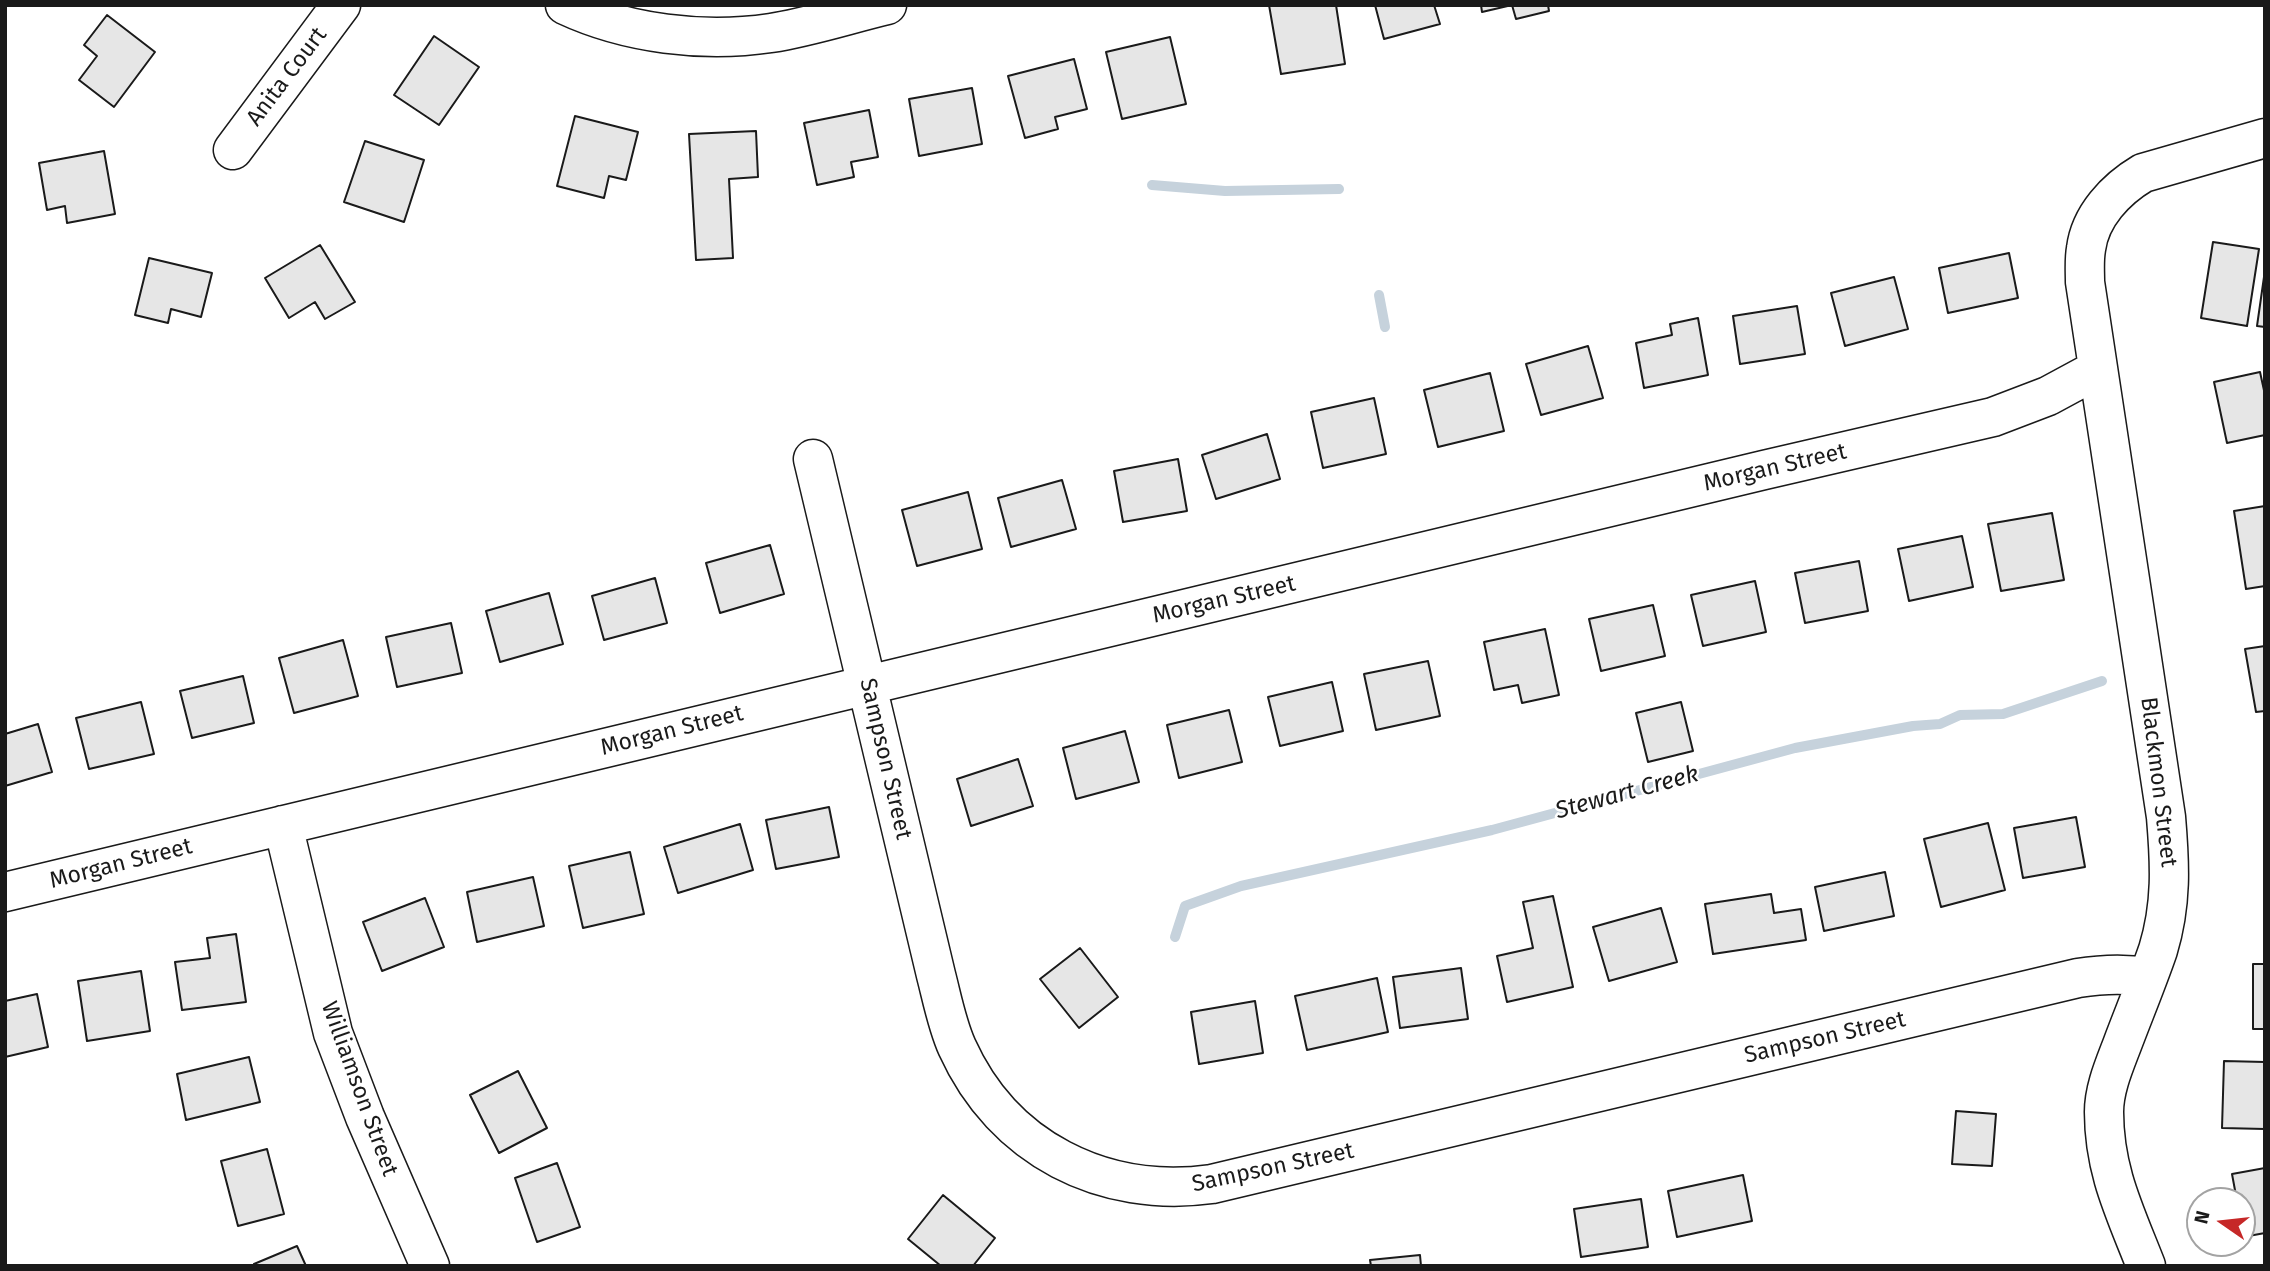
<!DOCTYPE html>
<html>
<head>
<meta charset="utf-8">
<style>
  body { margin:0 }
  #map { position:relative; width:2270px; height:1271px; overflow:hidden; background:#fff; font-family:"Fira Sans",sans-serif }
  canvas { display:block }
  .frame { position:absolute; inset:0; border:7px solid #1a1a1a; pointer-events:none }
  .north { position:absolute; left:2186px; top:1187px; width:70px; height:70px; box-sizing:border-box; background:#fff; border:2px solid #a3a3a3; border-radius:50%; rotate:284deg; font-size:19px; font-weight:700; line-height:28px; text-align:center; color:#1a1a1a }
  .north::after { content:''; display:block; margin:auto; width:24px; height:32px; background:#c62828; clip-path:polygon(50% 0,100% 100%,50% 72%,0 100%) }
</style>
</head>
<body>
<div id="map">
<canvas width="2270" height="1271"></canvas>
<div class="frame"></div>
<div class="north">N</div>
</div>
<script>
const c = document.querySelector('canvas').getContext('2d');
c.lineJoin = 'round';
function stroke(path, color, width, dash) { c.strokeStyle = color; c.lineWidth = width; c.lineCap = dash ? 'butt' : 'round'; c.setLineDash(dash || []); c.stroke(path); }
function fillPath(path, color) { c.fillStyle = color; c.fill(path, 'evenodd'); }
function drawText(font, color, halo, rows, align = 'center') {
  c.font = font + ' "Fira Sans",sans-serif'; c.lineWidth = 5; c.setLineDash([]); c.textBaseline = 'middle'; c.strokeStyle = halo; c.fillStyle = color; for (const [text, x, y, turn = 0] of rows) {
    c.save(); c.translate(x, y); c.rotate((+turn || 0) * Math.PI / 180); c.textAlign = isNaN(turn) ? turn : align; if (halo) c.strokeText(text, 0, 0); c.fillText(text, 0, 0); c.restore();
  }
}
stroke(new Path2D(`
  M1152 185 1225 191 1339 189
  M1379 295 1385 327
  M1175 937 1185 906 1241 886 1492 830 1795 748 1913 726 1940 724 1960 715 2003 714 2102 681`), '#c6d2dc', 10);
const building = new Path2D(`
  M1269 5H1336L1345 64 1281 74Z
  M1375 5H1434L1440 24 1384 39Z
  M1481 5H1512L1482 12Z
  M1512 5H1548L1549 11 1516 19Z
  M107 15 155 52 114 107 79 80 97 56 84 45Z
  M434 36 479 67 439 125 394 95Z
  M1170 37 1186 104 1122 119 1106 52Z
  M1074 59 1087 109 1055 117 1058 129 1025 138 1008 76Z
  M972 88 982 144 919 156 909 99Z
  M869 110 878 157 851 162 854 177 817 185 804 123Z
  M575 116 638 132 626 180 609 176 604 198 557 186Z
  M756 131 758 177 729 179 733 258 696 260 689 134Z
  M365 141 424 160 404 222 344 202Z
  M104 151 115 214 67 223 65 206 47 210 39 163Z
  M2213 242 2259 249 2247 326 2201 318Z
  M320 245 355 302 325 319 315 302 289 318 265 278Z
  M2009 253 2018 298 1948 313 1939 268Z
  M149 258 212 273 201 317 171 309 168 323 135 315Z
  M1894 277 1908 329 1845 346 1831 293Z
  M2264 277H2265V327L2257 326Z
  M1797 306 1805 354 1740 364 1733 316Z
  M1698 318 1708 375 1644 388 1636 343 1672 335 1670 324Z
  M1588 346 1603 398 1541 415 1526 364Z
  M2260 372 2265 395V435L2227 443 2214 382Z
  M1490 373 1504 431 1438 447 1424 390Z
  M1374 398 1386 454 1323 468 1311 412Z
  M1267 434 1280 479 1216 499 1202 455Z
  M1178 459 1187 511 1123 522 1114 471Z
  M1062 480 1076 529 1011 547 998 498Z
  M968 492 982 549 917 566 902 510Z
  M2265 506V586L2246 589 2234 511Z
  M2052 513 2064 580 2001 591 1988 524Z
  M1962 536 1973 587 1909 601 1898 549Z
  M770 545 784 594 720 613 706 563Z
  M1859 561 1868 611 1805 623 1795 573Z
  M655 578 667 623 604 640 592 596Z
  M1755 581 1766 632 1703 646 1691 595Z
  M549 593 563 644 500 662 486 611Z
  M1653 605 1665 656 1601 671 1589 619Z
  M451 623 462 673 397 687 386 637Z
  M1545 629 1559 695 1522 703 1518 685 1494 690 1484 642Z
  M343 640 358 696 294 713 279 658Z
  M2265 646V711L2256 712 2245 649Z
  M1428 661 1440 716 1376 730 1364 674Z
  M243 676 254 723 192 738 180 691Z
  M1332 682 1343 731 1280 746 1268 697Z
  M141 702 154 754 89 769 76 718Z
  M1681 702 1693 751 1648 762 1636 713Z
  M1229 710 1242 762 1179 778 1167 725Z
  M38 724 52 772 5 786V734Z
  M1125 731 1139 782 1076 799 1063 748Z
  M1018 759 1033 806 971 826 957 779Z
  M829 807 839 857 776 869 766 820Z
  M2076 817 2085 867 2023 878 2014 828Z
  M1988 823 2005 890 1941 907 1924 839Z
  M740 824 753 870 678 893 664 847Z
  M630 852 644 914 583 928 569 866Z
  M1885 872 1894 916 1824 931 1815 887Z
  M533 877 544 926 477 942 467 892Z
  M1771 894 1774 913 1801 909 1806 940 1713 954 1705 904Z
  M1553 896 1573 987 1507 1002 1497 956 1533 948 1523 902Z
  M425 898 444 947 382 971 363 922Z
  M1661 908 1677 962 1609 981 1593 927Z
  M236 934 246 1002 182 1010 175 962 210 958 207 938Z
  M1080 948 1118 997 1079 1028 1040 979Z
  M2253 964H2265V1029H2253Z
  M1461 968 1468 1019 1400 1028 1393 977Z
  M141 971 150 1031 87 1041 78 981Z
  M1377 978 1388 1032 1307 1050 1295 996Z
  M37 994 48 1047 5 1057V1001Z
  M1255 1001 1263 1053 1199 1064 1191 1012Z
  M249 1057 260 1102 186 1120 177 1074Z
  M2224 1061 2265 1062V1129L2222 1128Z
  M518 1071 547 1128 499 1153 470 1095Z
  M1956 1111 1996 1114 1992 1166 1952 1164Z
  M267 1149 284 1214 238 1226 221 1161Z
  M557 1163 580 1227 537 1242 515 1178Z
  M2265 1168V1233L2243 1237 2242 1201H2237L2232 1174Z
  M1743 1175 1752 1221 1677 1237 1668 1191Z
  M943 1195 995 1238 973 1266H941L908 1239Z
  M1641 1199 1648 1247 1581 1257 1574 1209Z
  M297 1246 306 1266H255L254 1264Z
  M1420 1255 1421 1266H1371L1370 1260Z`);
fillPath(building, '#e6e6e6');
stroke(building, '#1a1a1a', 2);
const minor = new Path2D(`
  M565 5C627 34 703 43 771 33 810 27 849 14 887 5
  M233 150 341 5
  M813 459 936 975C942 998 947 1025 957 1047 1003 1149 1103 1199 1212 1184L2078 978C2103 974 2123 973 2147 977
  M283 825 333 1033 365 1117 430 1266
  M5 892 1764 470 1993 417 2048 396 2098 369
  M2146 1266C2125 1212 2104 1171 2104 1112 2104 1089 2114 1066 2122 1045 2134 1013 2147 982 2158 950 2172 904 2170 864 2166 817L2085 282C2085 272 2084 260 2086 249 2090 216 2116 189 2143 173L2265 138`);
stroke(minor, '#1a1a1a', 41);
stroke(minor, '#fff', 38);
drawText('23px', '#1a1a1a', '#fff', [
  ["Anita Court",287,77,-53],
  ["Morgan Street",1775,468,-13],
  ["Morgan Street",1224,600,-13],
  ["Morgan Street",672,731,-14],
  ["Sampson Street",885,759,77],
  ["Blackmon Street",2158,782,83],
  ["Morgan Street",121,864,-14],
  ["Sampson Street",1825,1038,-13],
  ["Williamson Street",359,1089,70],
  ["Sampson Street",1273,1168,-12]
]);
drawText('italic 24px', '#1a1a1a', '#fff', [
  ["Stewart Creek",1627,793,-15]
]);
</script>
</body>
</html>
